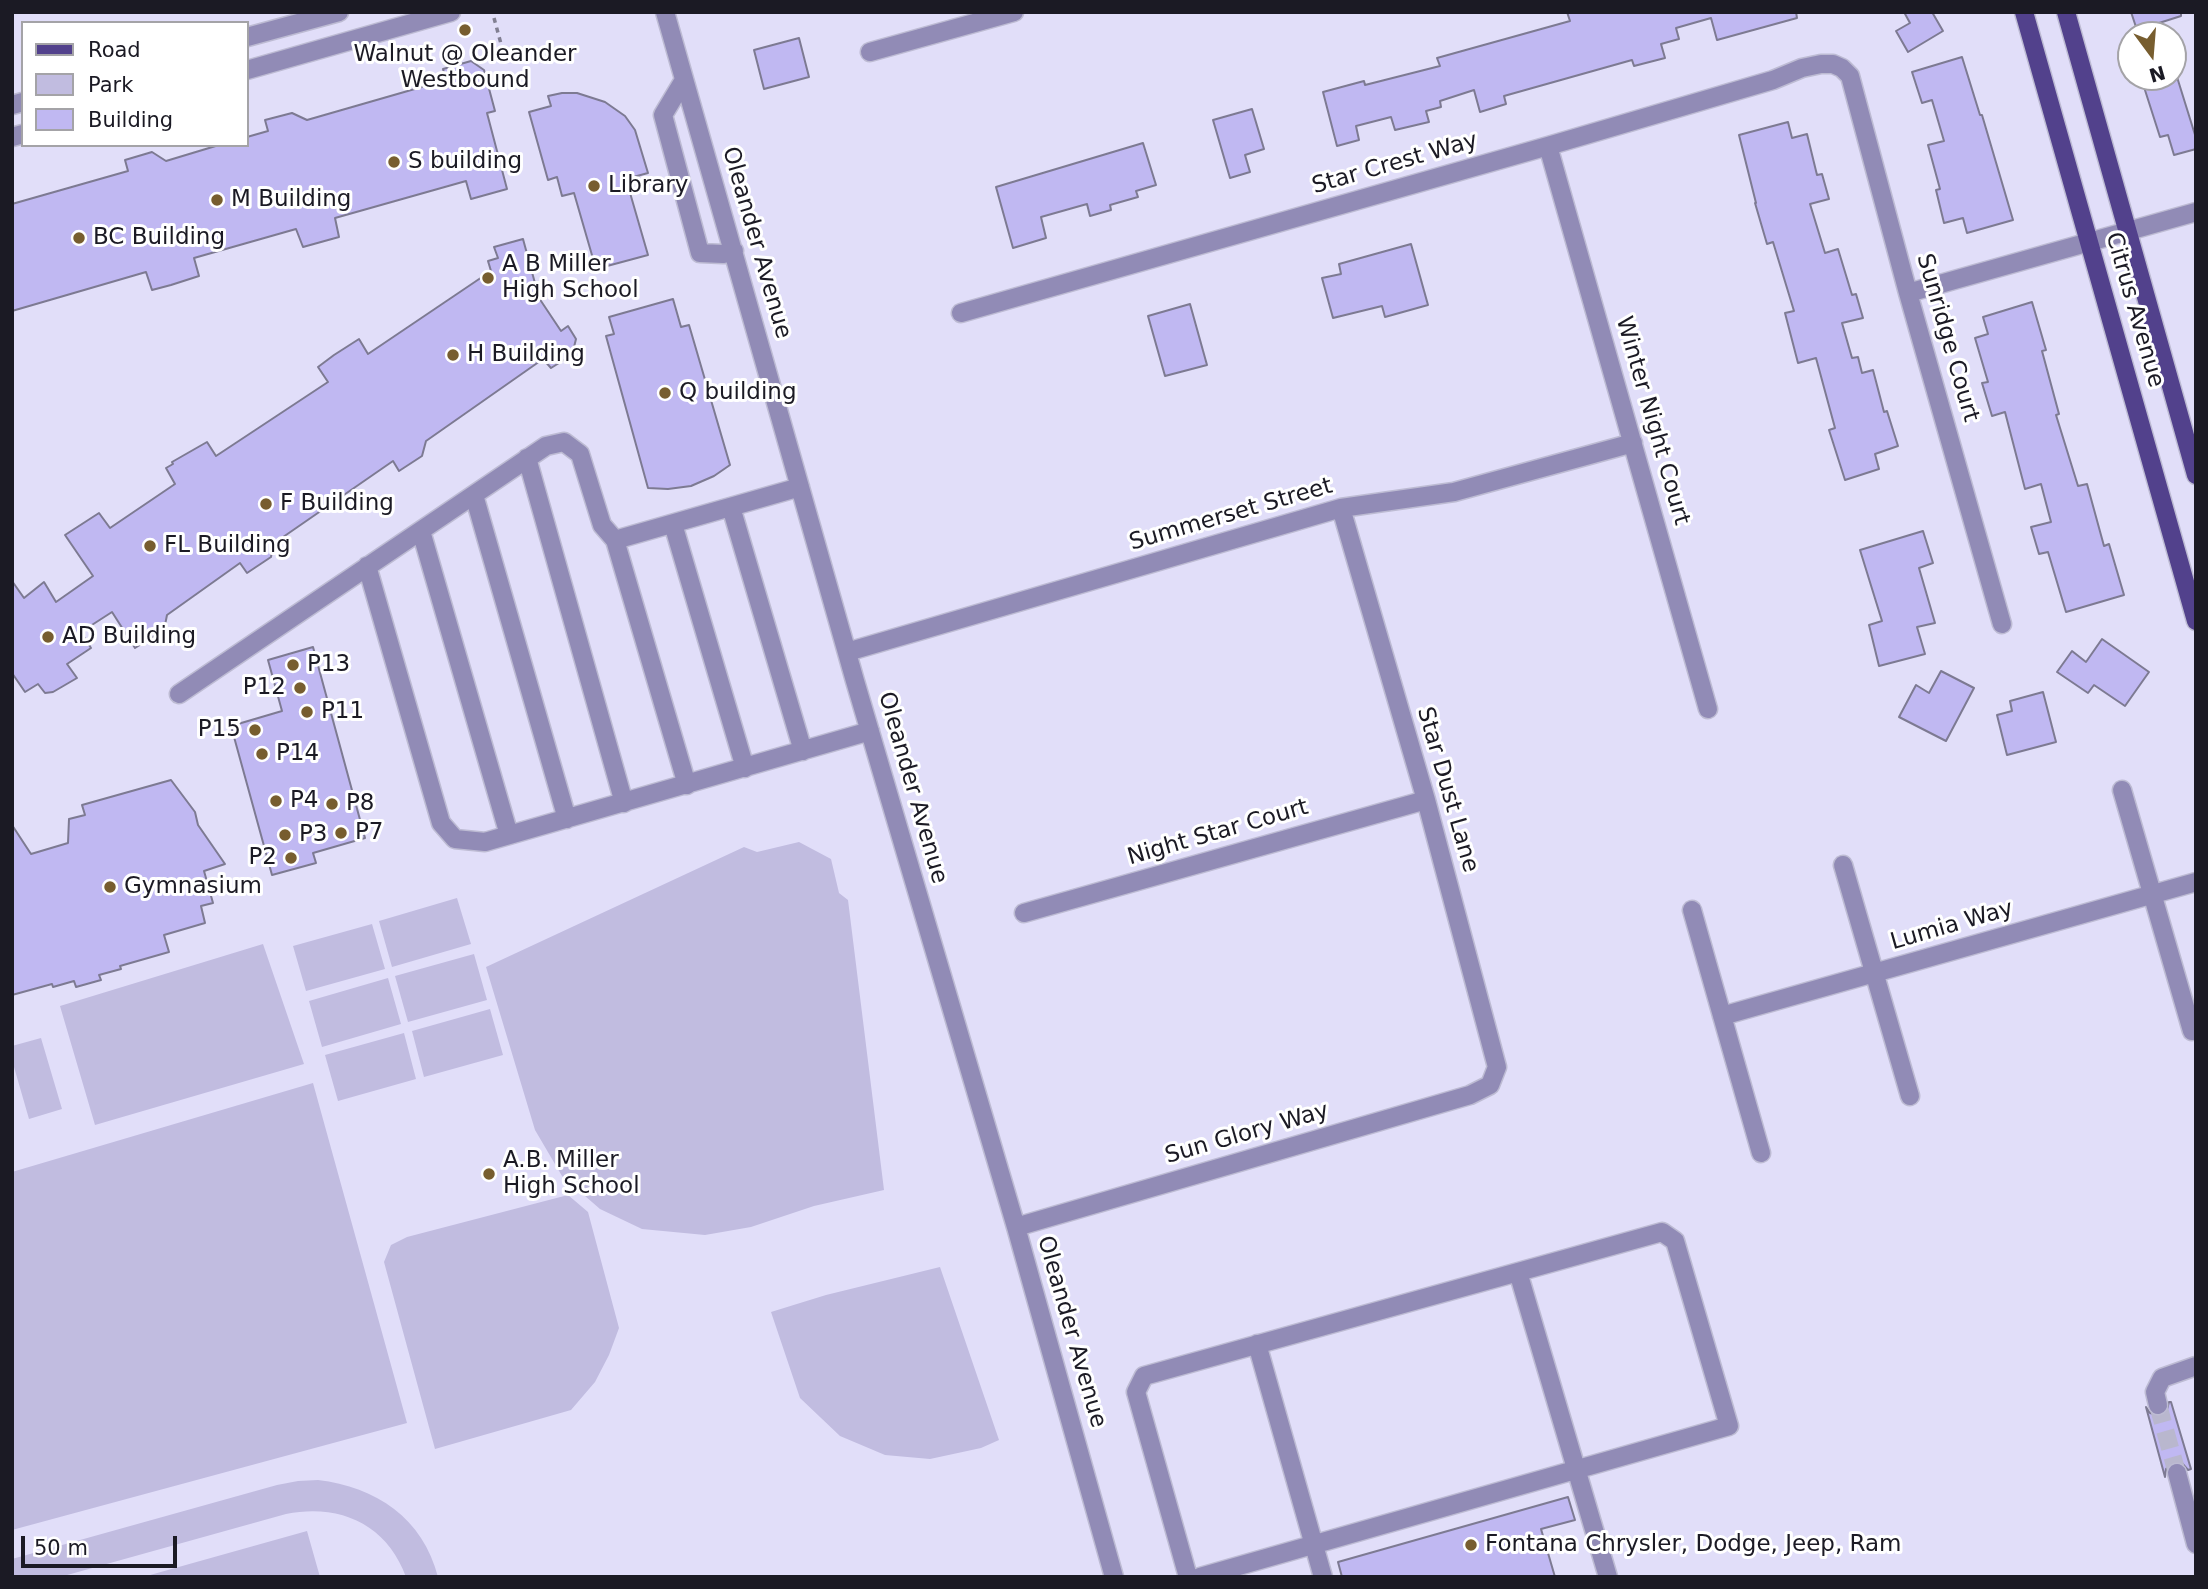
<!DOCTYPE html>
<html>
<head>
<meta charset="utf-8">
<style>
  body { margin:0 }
  #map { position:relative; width:2208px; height:1589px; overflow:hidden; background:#e1def9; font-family:"DejaVu Sans",sans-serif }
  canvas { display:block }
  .frame { position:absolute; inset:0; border:14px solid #1b1a24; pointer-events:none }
  .legend { position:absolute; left:21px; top:21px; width:228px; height:126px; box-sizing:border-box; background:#fff; border:2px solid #a4a3a7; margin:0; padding:9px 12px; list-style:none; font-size:21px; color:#1b1a24 }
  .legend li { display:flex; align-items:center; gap:14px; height:35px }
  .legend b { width:35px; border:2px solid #a4a3a7 }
  .north { position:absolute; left:2117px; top:21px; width:70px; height:70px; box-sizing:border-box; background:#fff; border:2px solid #a4a3a7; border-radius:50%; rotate:164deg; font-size:19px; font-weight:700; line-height:28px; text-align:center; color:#1b1a24 }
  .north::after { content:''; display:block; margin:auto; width:24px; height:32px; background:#775d2f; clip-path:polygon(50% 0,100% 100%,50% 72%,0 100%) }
  .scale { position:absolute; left:21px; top:1536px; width:156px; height:32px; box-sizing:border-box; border:4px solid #1b1a24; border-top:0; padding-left:9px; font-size:21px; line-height:24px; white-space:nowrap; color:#1b1a24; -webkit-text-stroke:5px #fff; paint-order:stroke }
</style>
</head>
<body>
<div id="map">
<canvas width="2208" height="1589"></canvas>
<div class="frame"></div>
<ul class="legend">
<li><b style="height:9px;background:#52418c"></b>Road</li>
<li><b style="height:19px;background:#c1bce0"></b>Park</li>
<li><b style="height:19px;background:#c0b8f2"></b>Building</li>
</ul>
<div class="north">N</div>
<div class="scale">50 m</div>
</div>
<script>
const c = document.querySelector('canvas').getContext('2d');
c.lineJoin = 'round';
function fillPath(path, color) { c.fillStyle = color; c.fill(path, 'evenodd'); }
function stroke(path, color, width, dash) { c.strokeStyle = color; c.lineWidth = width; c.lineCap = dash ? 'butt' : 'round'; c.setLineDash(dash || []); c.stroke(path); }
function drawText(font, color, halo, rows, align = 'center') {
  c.font = font + ' "DejaVu Sans",sans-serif'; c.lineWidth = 6; c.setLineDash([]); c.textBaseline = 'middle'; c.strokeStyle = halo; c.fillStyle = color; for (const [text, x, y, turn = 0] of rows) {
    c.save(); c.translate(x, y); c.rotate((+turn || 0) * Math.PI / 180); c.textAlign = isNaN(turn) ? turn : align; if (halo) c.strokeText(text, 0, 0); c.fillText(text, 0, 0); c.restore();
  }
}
fillPath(new Path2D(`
  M799 842 831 859 839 893 848 900 884 1190 814 1206 751 1227 705 1235 642 1229 600 1209 562 1176 535 1130 486 967 744 847 757 852Z
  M457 898 471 944 392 967 379 921Z
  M372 924 385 969 306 991 293 946Z
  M263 944 304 1064 95 1125 60 1006Z
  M474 954 487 1000 408 1022 395 976Z
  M388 978 401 1024 322 1047 309 1001Z
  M490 1009 503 1055 424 1077 412 1031Z
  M404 1033 416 1079 338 1101 325 1055Z
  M41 1038 62 1109 29 1119 12 1060V1046Z
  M313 1083 407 1423 12 1530V1172Z
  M568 1195 588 1212 619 1328 609 1355 595 1382 571 1410 435 1449 384 1262 391 1245 407 1237Z
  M940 1267 999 1440 981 1448 930 1459 885 1455 840 1436 800 1398 771 1312 826 1295Z
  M318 1480C376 1487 423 1518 438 1577H406C387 1524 339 1503 286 1514L60 1577H12V1559L277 1485 298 1481Z
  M307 1531 320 1577H143Z`), '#c1bce0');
const building = new Path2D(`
  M1567 12H1796L1797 18 1717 40 1711 18 1676 28 1679 39 1661 44 1665 58 1634 66 1632 60 1504 96 1506 104 1480 112 1474 90 1440 101 1441 107 1426 111 1429 122 1395 130 1391 117 1356 126 1359 140 1337 146 1323 92 1364 81 1365 85 1440 66 1437 58 1570 21Z
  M1904 12H1932L1943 31 1908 52 1896 31 1910 23Z
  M2131 12H2181V16L2137 30Z
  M799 38 809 77 764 89 754 50Z
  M1962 57 1980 115H1982L2013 220 1967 233 1963 218 1944 223 1936 190 1940 189 1928 145 1944 141 1932 100 1922 103 1912 72Z
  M471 61 484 70 495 111 487 113 507 189 471 199 466 181 335 218 339 237 303 247 296 229 194 258 199 276 171 285 152 290 146 272 12 311V204L128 171 125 160 152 152 166 161 219 145H247V137L268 131 265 120 292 113 307 120 446 80 443 69Z
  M2157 77H2177L2196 138V149L2174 155 2168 135 2160 137 2144 87 2159 83Z
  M562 93H577L605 102 625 116 635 130 648 173 626 179 648 255 596 269 574 193 562 196 557 177 548 180 529 112 551 106 548 96Z
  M1252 109 1264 149 1245 155 1250 172 1230 178 1213 120Z
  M1788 122 1792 138 1807 134 1817 175 1822 174 1829 199 1810 204 1825 253 1838 249 1852 295 1856 294 1863 318 1842 323 1852 358 1858 357 1862 373 1873 370 1884 412 1887 411 1898 446 1875 454 1879 469 1845 480 1829 430 1835 428 1816 358 1798 363 1785 313 1794 311 1773 242 1767 244 1755 203H1756L1739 135Z
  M1143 143 1156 185 1136 191 1138 197 1110 205 1111 210 1090 216 1087 204 1041 217 1046 238 1013 248 996 187Z
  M523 239 539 298 561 331 568 326 576 339 572 355 551 368 543 359 426 441 422 456 399 471 393 461 273 544 271 557 247 573 240 563 167 615 164 630 135 648 112 612 81 632 91 648 67 664 77 678 53 692 45 693 38 684 25 692 12 673V581L24 598 44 582 56 602 93 576 65 535 99 513 110 528 175 484 166 468 173 464 172 462 207 442 216 456 328 382 318 367 334 355 359 339 368 354 491 271 488 261 498 258 494 247Z
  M1411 244 1428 305 1385 317 1382 306 1333 318 1322 278 1341 274 1339 264Z
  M673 299 681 327 689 325 730 465 714 476 691 486 668 489 648 488 606 336 614 334 609 317Z
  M2032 302 2046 350 2042 351 2059 414 2056 415 2078 486 2087 484 2104 546 2109 544 2124 595 2066 612 2048 552 2039 554 2031 527 2051 522 2041 484 2025 489 2005 412 1992 416 1982 383 1988 382 1975 338 1988 334 1983 317Z
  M1190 304 1207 365 1165 376 1148 316Z
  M1923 531 1933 563 1919 568 1935 623 1917 627 1925 654 1879 666 1869 625 1882 621 1860 550Z
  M2102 639 2149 672 2125 706 2094 685 2088 693 2057 672 2072 651 2086 662Z
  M313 647 365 838 313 853 316 863 272 875 231 726 282 711 268 660Z
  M1941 671 1974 688 1946 741 1899 717 1916 685 1929 693Z
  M2043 692 2056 742 2007 755 1997 715 2012 711 2010 701Z
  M171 780 195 812 198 825 225 864 204 871 213 903 201 906 205 923 164 935 169 952 120 966 121 969 99 975 101 980 76 987 74 981 53 987 52 984 12 995V825L31 854 68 843 69 819 85 815 82 805Z
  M2169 1402H2171L2191 1469 2188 1470 2181 1462H2173L2166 1469 2165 1477 2146 1407 2150 1413 2160 1416 2166 1413Z
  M1568 1497 1575 1520 1541 1529 1555 1577H1342L1338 1562Z`);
fillPath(building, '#c0b8f2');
stroke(building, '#7d7a92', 2);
stroke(new Path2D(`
  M2158 1405 2177 1473`), '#b9b7ce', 18, [18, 9]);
const minor = new Path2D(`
  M665 12 855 681 1016 1227 1114 1577
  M247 37 339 12
  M870 52 1014 12
  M247 70 451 12
  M684 80 663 115 700 253 723 254 734 251
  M12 105 23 102
  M12 137 23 134
  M1548 146 1708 709
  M1908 293 2196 212
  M961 313 1548 146 1773 80 1802 68 1821 64H1833L1842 68 1850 76 1908 293 2002 624
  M527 458 624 803
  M474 495 567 819
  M731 507 803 751
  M673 524 745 768
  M421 531 509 835
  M615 540 687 785
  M367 566 441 823 455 839 485 842 870 731
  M847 652 1341 508 1454 492 1633 443
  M179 694 546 446 564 442 580 454 602 525 615 540 800 487
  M2122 790 2192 1031
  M1843 865 1910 1096
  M1692 910 1761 1153
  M1024 913 1426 800
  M1722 1016 2196 882
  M1016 1227 1470 1095 1490 1085 1497 1067 1426 800 1341 508
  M1518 1272 1608 1577
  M1257 1344 1323 1577
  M2158 1405 2155 1392 2162 1378 2196 1366
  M2177 1473 2196 1544
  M1188 1577 1136 1392 1144 1376 1662 1232 1675 1241 1729 1426 1200 1577`);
const major = new Path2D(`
  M2024 12 2196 621
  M2066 12 2196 475`);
stroke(minor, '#bdbbd3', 21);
stroke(major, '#bdbbd3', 21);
stroke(new Path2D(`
  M494 18 504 55`), '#817f92', 3.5, [5, 5]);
stroke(minor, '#918bb6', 18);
stroke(major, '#52418c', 18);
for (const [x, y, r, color] of [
  [465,30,7,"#775d2f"],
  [394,162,7,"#775d2f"],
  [594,186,7,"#775d2f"],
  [217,200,7,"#775d2f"],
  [79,238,7,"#775d2f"],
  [488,278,7,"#775d2f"],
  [453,355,7,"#775d2f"],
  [665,393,7,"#775d2f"],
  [266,504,7,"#775d2f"],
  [150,546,7,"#775d2f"],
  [48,637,7,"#775d2f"],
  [293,665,7,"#775d2f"],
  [300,688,7,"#775d2f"],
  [307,712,7,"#775d2f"],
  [255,730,7,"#775d2f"],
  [262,754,7,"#775d2f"],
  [276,801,7,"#775d2f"],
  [332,804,7,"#775d2f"],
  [341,833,7,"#775d2f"],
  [285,835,7,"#775d2f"],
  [291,858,7,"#775d2f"],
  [110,887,7,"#775d2f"],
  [489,1174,7,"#775d2f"],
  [1471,1545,7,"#775d2f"]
]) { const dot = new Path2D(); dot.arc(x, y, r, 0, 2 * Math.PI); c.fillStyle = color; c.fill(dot); stroke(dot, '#fff', 2.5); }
drawText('23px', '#1b1a24', '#fff', [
  ["Walnut @ Oleander",465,55,"center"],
  ["Westbound",465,81,"center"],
  ["S building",408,162],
  ["Library",608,186],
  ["M Building",231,200],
  ["BC Building",93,238],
  ["A B Miller",502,265],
  ["High School",502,291],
  ["H Building",467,355],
  ["Q building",679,393],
  ["F Building",280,504],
  ["FL Building",164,546],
  ["AD Building",62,637],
  ["P13",307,665],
  ["P12",286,688,"right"],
  ["P11",321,712],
  ["P15",241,730,"right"],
  ["P14",276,754],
  ["P4",290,801],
  ["P8",346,804],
  ["P7",355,833],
  ["P3",299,835],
  ["P2",277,858,"right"],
  ["Gymnasium",124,887],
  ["A.B. Miller",503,1161],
  ["High School",503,1187],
  ["Fontana Chrysler, Dodge, Jeep, Ram",1485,1545]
], 'left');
drawText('23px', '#1b1a24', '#fff', [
  ["Star Crest Way",1395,164,-16],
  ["Oleander Avenue",756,243,74],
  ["Citrus Avenue",2134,310,74],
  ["Sunridge Court",1947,338,74],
  ["Winter Night Court",1652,421,74],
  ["Summerset Street",1231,515,-16],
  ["Oleander Avenue",912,788,74],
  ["Star Dust Lane",1447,790,74],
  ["Night Star Court",1218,833,-16],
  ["Lumia Way",1952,926,-16],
  ["Sun Glory Way",1247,1134,-16],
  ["Oleander Avenue",1071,1332,74]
]);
</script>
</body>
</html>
